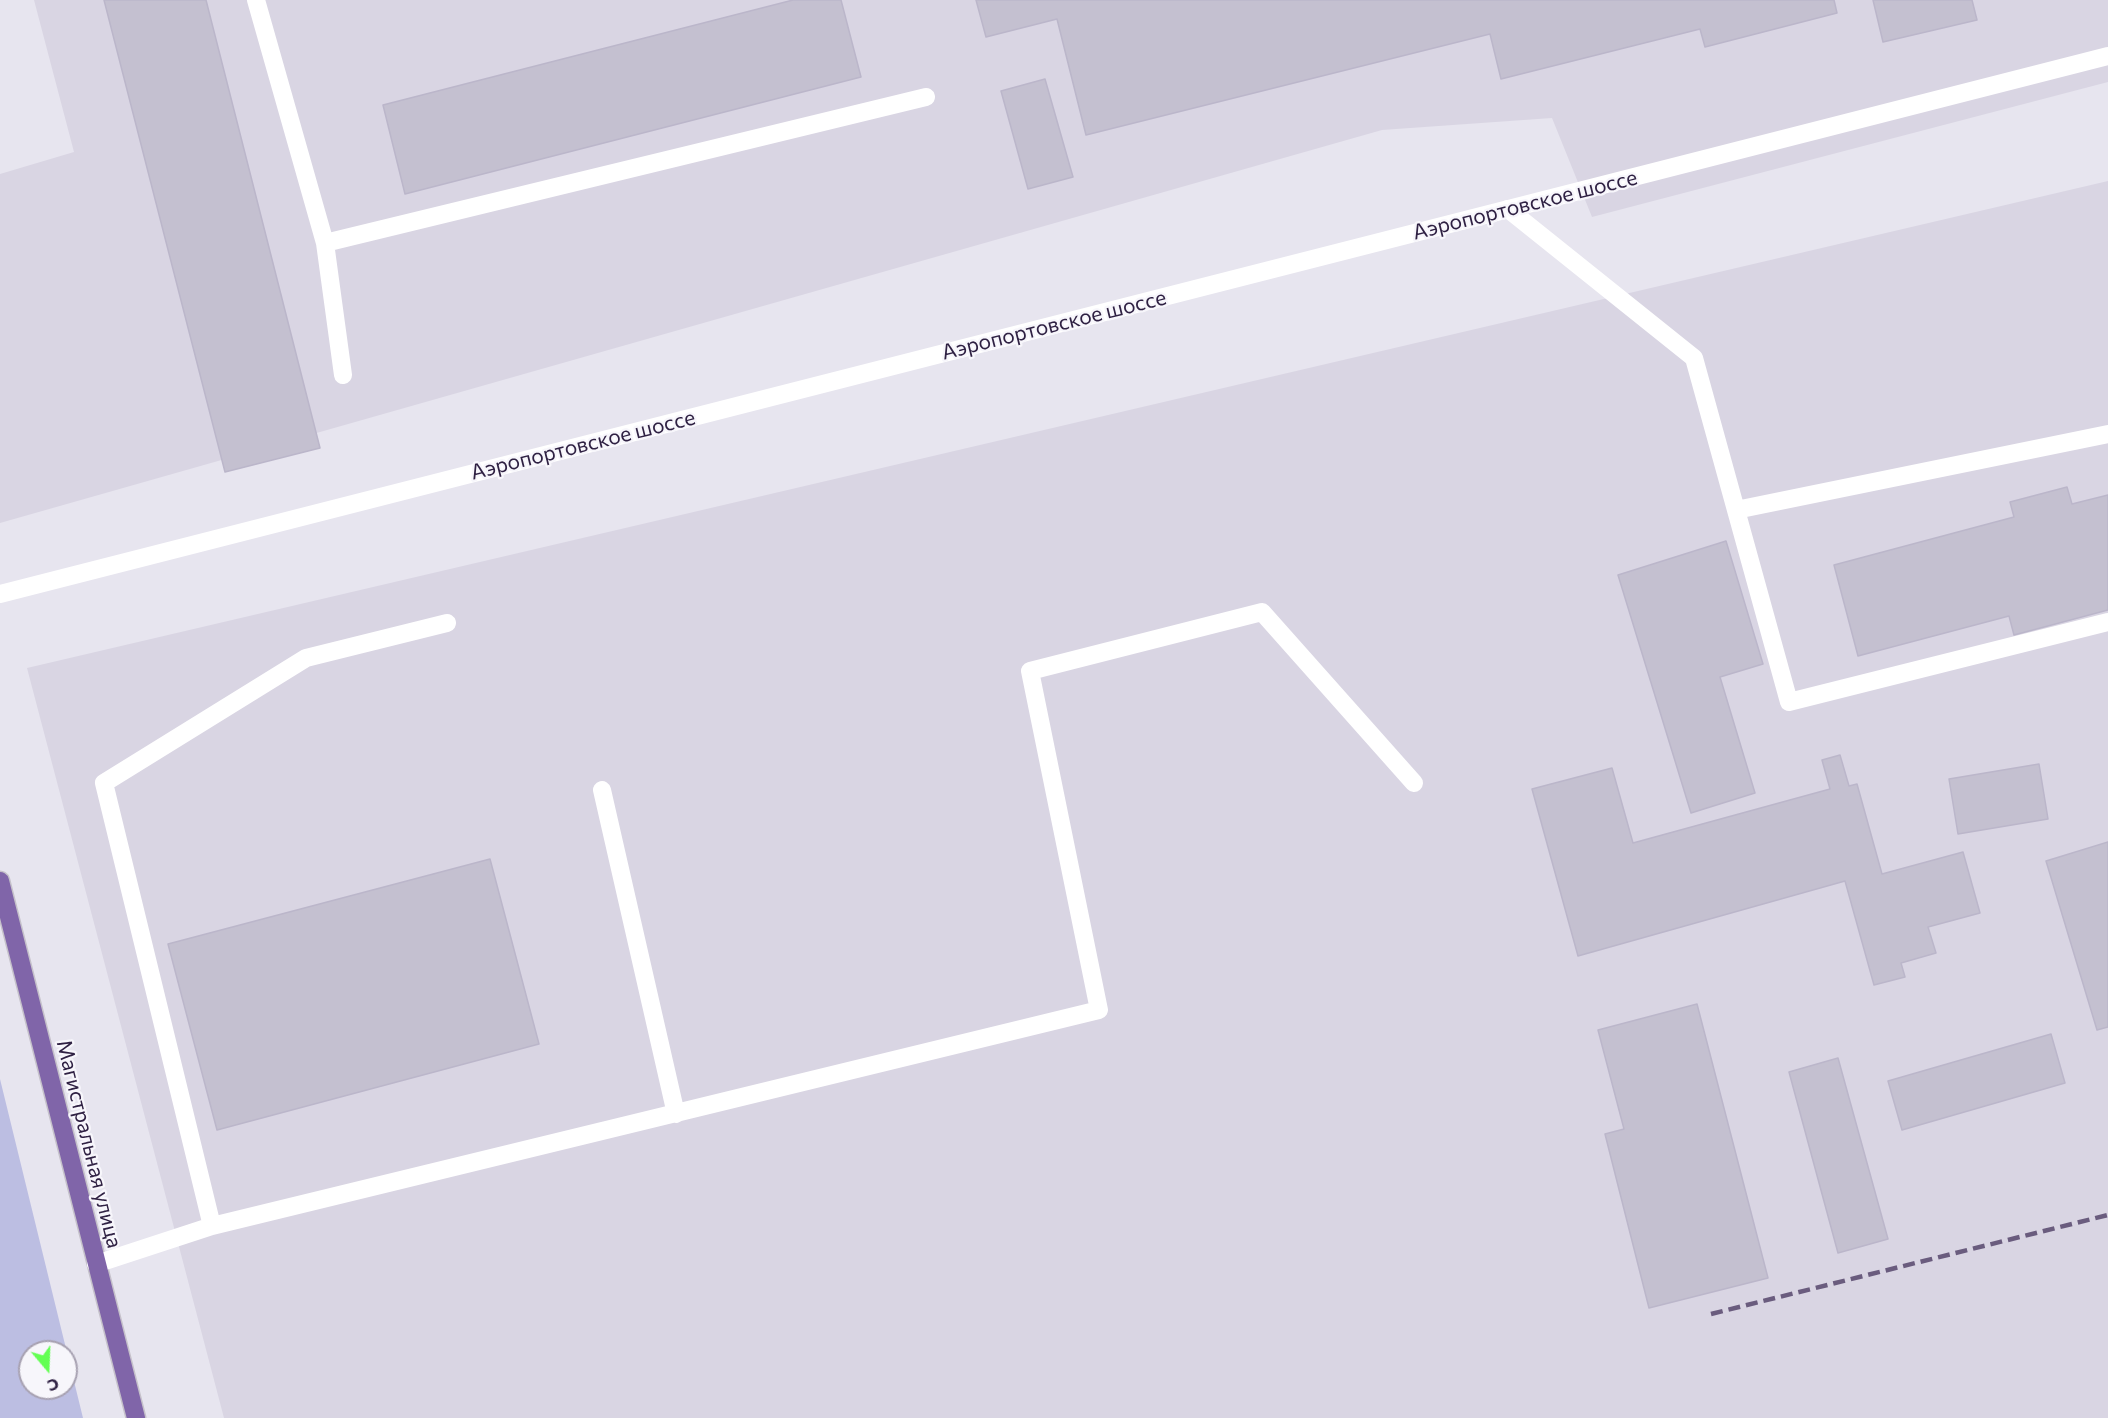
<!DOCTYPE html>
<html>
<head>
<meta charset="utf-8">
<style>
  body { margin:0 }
  #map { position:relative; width:2108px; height:1418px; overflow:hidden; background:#e7e5ef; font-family:Commissioner,sans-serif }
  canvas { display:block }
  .north { position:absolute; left:18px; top:1340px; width:60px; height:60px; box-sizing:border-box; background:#f7f6fb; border:2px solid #a7a1b1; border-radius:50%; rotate:161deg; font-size:16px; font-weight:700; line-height:24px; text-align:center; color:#2f2143 }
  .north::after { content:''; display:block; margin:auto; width:21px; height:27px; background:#63ff53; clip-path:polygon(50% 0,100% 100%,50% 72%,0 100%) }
</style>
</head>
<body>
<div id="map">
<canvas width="2108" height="1418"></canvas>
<div class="north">С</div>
</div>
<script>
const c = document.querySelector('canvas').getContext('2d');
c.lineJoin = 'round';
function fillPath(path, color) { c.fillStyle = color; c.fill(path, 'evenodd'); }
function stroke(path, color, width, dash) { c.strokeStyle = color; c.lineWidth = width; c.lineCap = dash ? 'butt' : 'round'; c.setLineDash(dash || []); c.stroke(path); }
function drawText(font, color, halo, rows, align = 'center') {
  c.font = font + ' Commissioner,sans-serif'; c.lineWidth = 4.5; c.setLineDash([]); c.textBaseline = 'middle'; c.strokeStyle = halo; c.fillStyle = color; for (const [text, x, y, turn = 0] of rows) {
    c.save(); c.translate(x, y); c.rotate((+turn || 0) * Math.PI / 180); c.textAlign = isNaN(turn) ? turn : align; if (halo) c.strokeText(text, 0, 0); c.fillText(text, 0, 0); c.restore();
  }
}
fillPath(new Path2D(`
  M34 0H2108V82L1592 217 1552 118 1382 130 0 523V174L74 152Z
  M2108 181V1418H224L27 668Z`), '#d9d5e3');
fillPath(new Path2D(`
  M0 1079 83 1418H0ZM30 1352H66V1388H30Z`), '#bcbee2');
const building = new Path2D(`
  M104 0H206L320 448 225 472Z
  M793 0H841L861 77 405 194 383 105Z
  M976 0H1834L1837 13 1705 47 1700 29 1501 79 1490 34 1086 135 1057 19 986 37Z
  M1873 0H1972L1977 20 1883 42Z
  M1045 79 1073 177 1028 189 1001 91Z
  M2067 487 2072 504 2108 495V610L2014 635 2009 616 1858 656 1834 565 2014 517 2010 502Z
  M1726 541 1763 664 1720 677 1755 793 1691 813 1618 575Z
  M1840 755 1849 786 1857 784 1882 874 1963 852 1980 913 1928 927 1936 953 1901 963 1905 977 1874 985 1845 881 1578 956 1532 789 1612 768 1633 843 1830 789 1822 760Z
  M2039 764 2048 819 1958 834 1949 779Z
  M2108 842V1027L2097 1030 2046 861Z
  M490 859 539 1044 217 1130 168 944Z
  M1697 1004 1768 1278 1649 1308 1605 1134 1624 1129 1598 1030Z
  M2051 1034 2065 1083 1902 1130 1888 1081Z
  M1838 1058 1888 1239 1838 1253 1789 1072Z`);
fillPath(building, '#c4c0d0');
stroke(building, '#bbb6ca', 1.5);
const primary = new Path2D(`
  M0 881 136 1418`);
stroke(primary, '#c5c1ca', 21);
stroke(new Path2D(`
  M256 0 325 243 343 375
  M1508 209 1694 358 1789 702 2108 622
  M325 243 926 97
  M1736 510 2108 434
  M602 790 676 1114
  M212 1226 104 783 306 658 447 623
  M96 1264 212 1226 1099 1010 1030 671 1262 612 1414 783`), '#fff', 18);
stroke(new Path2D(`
  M0 594 2108 56`), '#fff', 18);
stroke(primary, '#8065a9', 18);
stroke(new Path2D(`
  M1711 1314 2108 1215`), '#6a5c7e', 4.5, [12, 6]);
drawText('21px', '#2f2143', '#f7f6fb', [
  ["Аэропортовское шоссе",1525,205,-14],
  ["Аэропортовское шоссе",1054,325,-14],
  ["Аэропортовское шоссе",583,445,-14],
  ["Магистральная улица",89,1144,76]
]);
</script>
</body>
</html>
